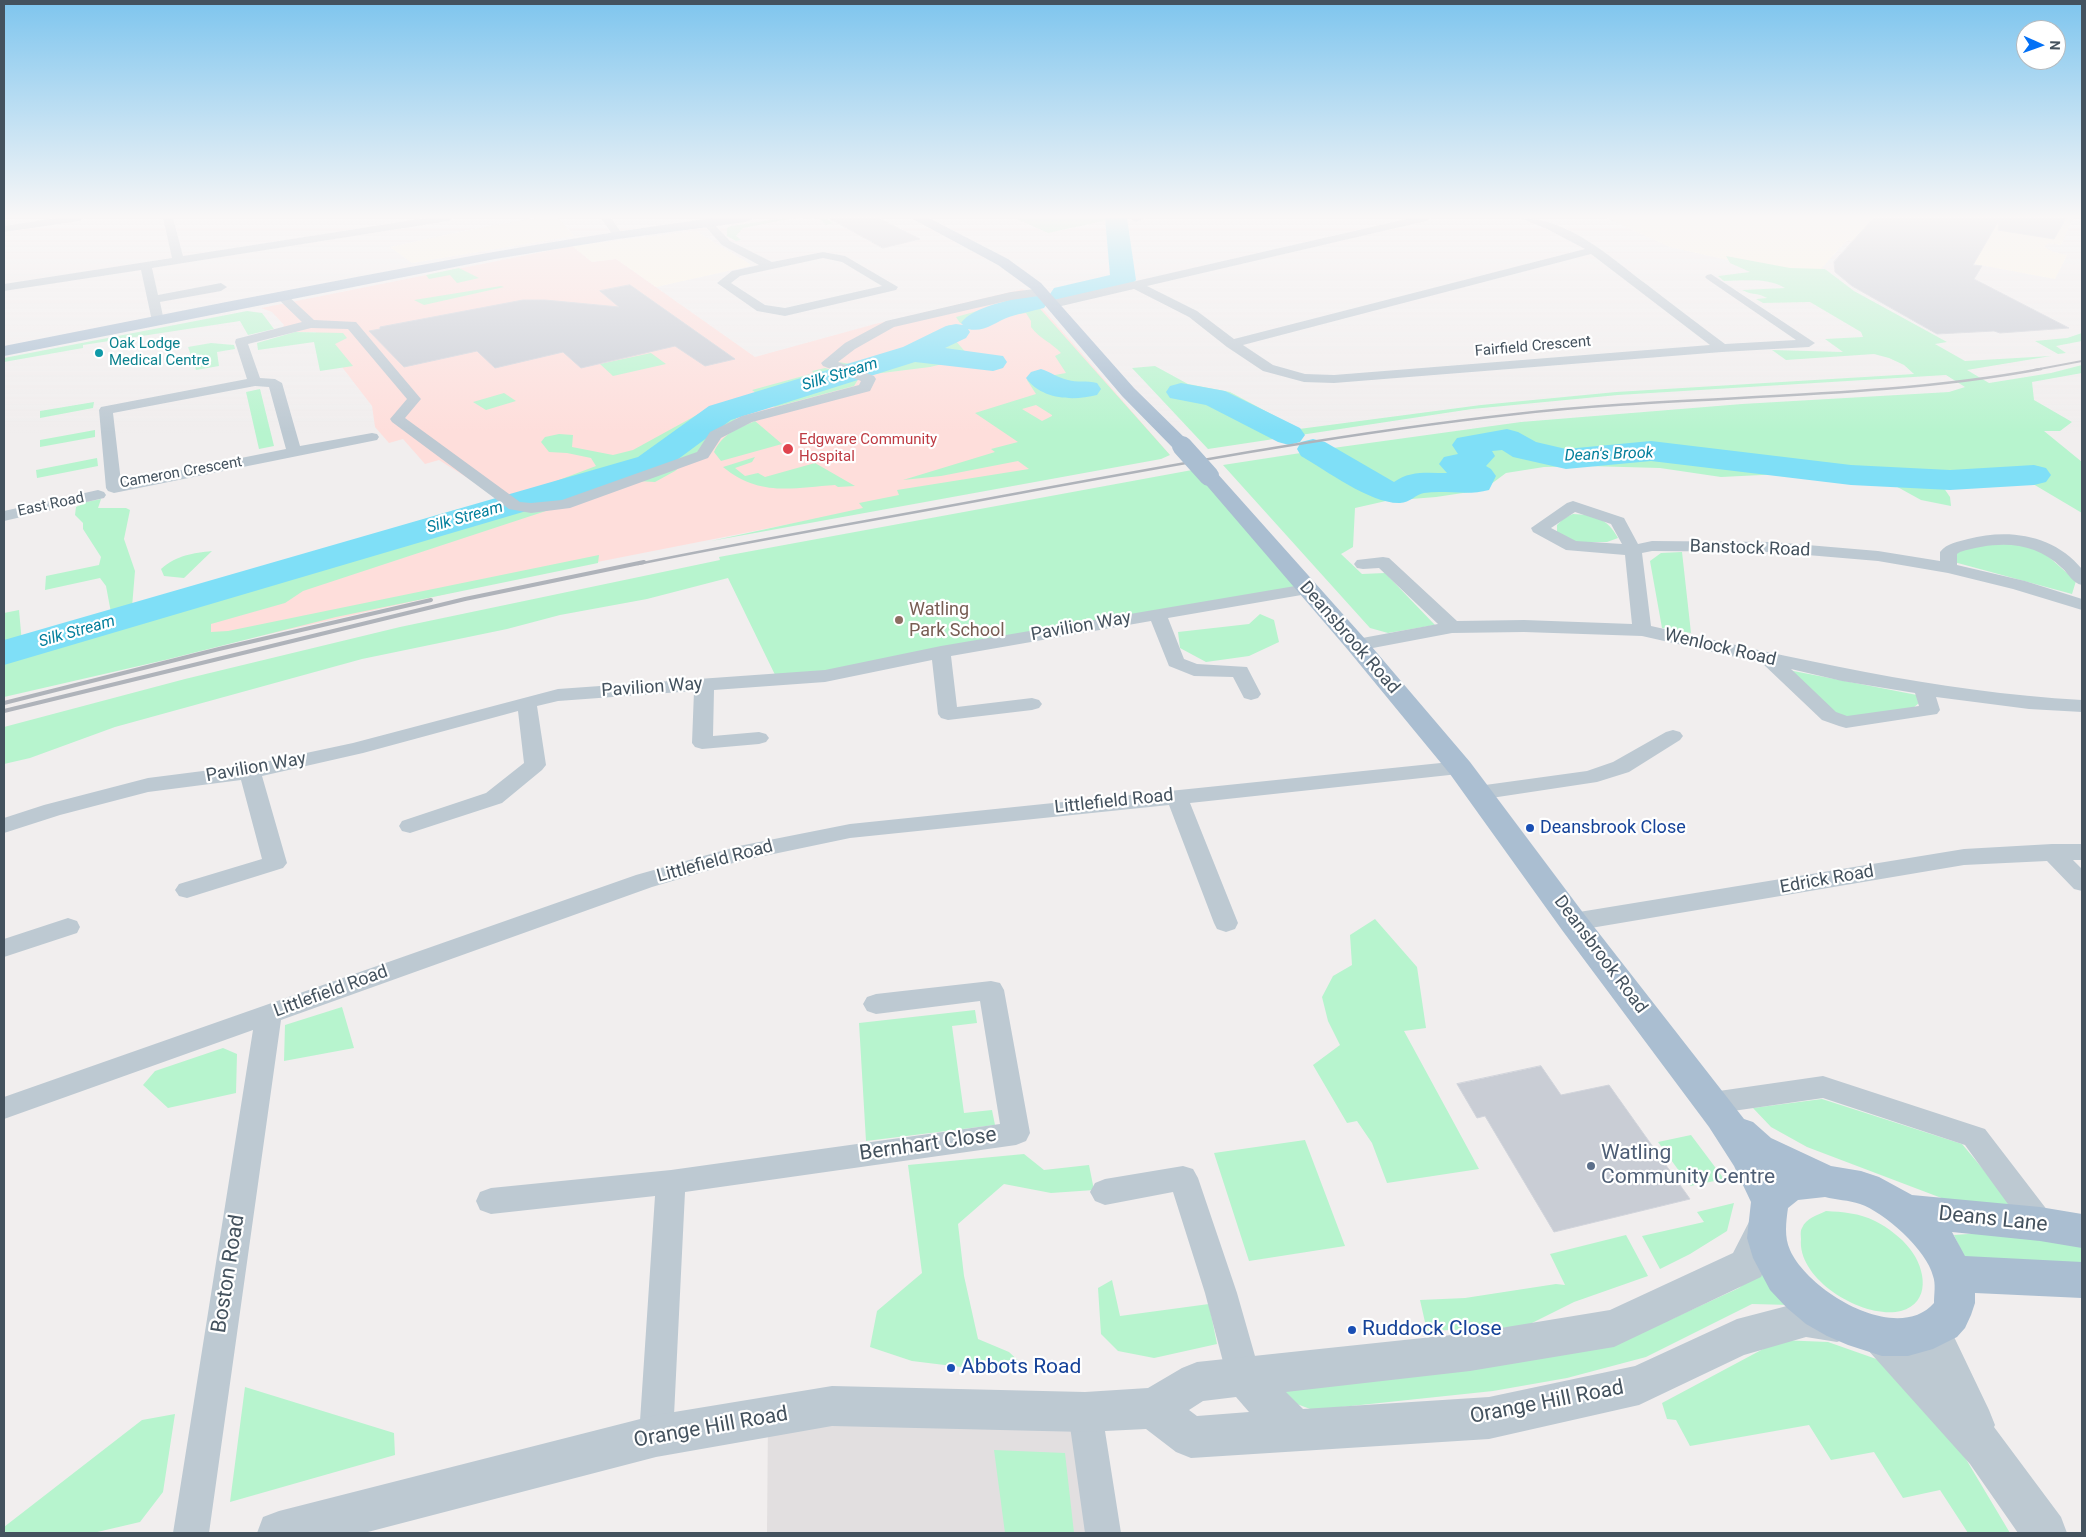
<!DOCTYPE html>
<html>
<head>
<meta charset="utf-8">
<style>
  body { margin:0 }
  #map { position:relative; width:2086px; height:1537px; overflow:hidden; background:#f1eeee; font-family:Roboto,sans-serif }
  canvas { display:block }
  .frame { position:absolute; inset:0; border:5px solid #44525e; pointer-events:none }
  .north { position:absolute; left:2016px; top:20px; width:50px; height:50px; box-sizing:border-box; background:#fff; border:1px solid #b4babf; border-radius:50%; rotate:92deg; font-size:14px; font-weight:700; line-height:20px; text-align:center; color:#44525e }
  .north::after { content:''; display:block; margin:auto; width:18px; height:22px; background:#0371f6; clip-path:polygon(50% 0,100% 100%,50% 72%,0 100%) }
</style>
</head>
<body>
<div id="map">
<canvas width="2086" height="1537"></canvas>
<div class="frame"></div>
<div class="north">N</div>
</div>
<script>
const c = document.querySelector('canvas').getContext('2d');
c.lineJoin = 'round';
function fillPath(path, color) { c.fillStyle = color; c.fill(path, 'evenodd'); }
function stroke(path, color, width, dash) { c.strokeStyle = color; c.lineWidth = width; c.lineCap = dash ? 'butt' : 'round'; c.setLineDash(dash || []); c.stroke(path); }
function drawText(font, color, halo, rows, align = 'center') {
  c.font = font + ' Roboto,sans-serif'; c.lineWidth = 4.5; c.setLineDash([]); c.textBaseline = 'middle'; c.strokeStyle = halo; c.fillStyle = color; for (const [text, x, y, turn = 0] of rows) {
    c.save(); c.translate(x, y); c.rotate((+turn || 0) * Math.PI / 180); c.textAlign = isNaN(turn) ? turn : align; if (halo) c.strokeText(text, 0, 0); c.fillText(text, 0, 0); c.restore();
  }
}
fillPath(new Path2D(`
  M535 218H558L574 236 412 263 390 247 464 231Z
  M1607 218H2073L2061 245 2048 243 2044 247 2053 252 2067 255 2055 279 1847 240 1812 279 1670 247Z
  M696 231 750 264V266L656 287 616 259 592 262 572 246Z`), '#fef6e5');
fillPath(new Path2D(`
  M1085 1403 1103 1533H767L768 1417Z`), '#e2dfe0');
fillPath(new Path2D(`
  M572 246 592 262 616 259 755 357 875 324 1023 289 1035 300 1170 455 846 513 526 576 140 663 146 620 504 501 439 460 425 464 403 439 389 443 375 427 372 406 315 332H295L282 328 284 325 272 312 261 308Z`), '#fededb');
fillPath(new Path2D(`
  M783 218H825L833 223 826 225 820 219 794 218 743 228 736 236 741 240 736 241 727 236V228L731 226Z
  M1021 218H1123L1119 224V232L1128 249 1126 264 1128 282 1124 283 1118 259 1121 258 1111 226 1112 219 1048 233 1017 219Z
  M1726 256 1790 268 1825 269 1854 291 1947 342 1935 344 1965 361 2051 356 1967 370 1989 383 2051 373 2082 365V373L2032 382 2034 400 2072 422 2060 431H2044L2082 462V513L2028 481H1939L1950 497 1951 506 1921 500 1892 484 1782 474 1721 477 1660 468 1588 466 1544 467 1506 473 1483 490 1436 497 1386 501 1355 508 1353 547 1341 554 1362 574 1385 573 1435 625 1388 633 1370 628 1223 465 1333 448 1521 422 1742 404 1949 392 1965 387 1946 375 1618 395 1472 409 1208 449 1132 368 1155 366 1188 384 1230 392 1299 429 1481 405 1616 392 1914 374 1904 365 1889 358 1874 354 1786 360 1772 350 1843 352 1825 339 1863 337 1861 332 1810 302 1763 303 1756 299 1767 298C1759 293 1751 295 1742 290L1785 288C1766 277 1745 281 1724 281L1718 276 1750 272 1730 263Z
  M459 268 479 278 457 283 450 275 429 279 426 275Z
  M501 286 504 287 424 305 414 300Z
  M1020 298 1033 301 1170 455 1161 459 711 541 863 508 859 503 899 495 897 490 1029 469 1018 461 941 476 903 480 995 452 991 449 1018 442 975 413 1036 394 1027 380 1066 373 1055 356 1061 353C1051 342 1041 340 1031 327V321L1026 313 994 318 980 325 960 323 956 317 1006 303 1002 300ZM1036 405 1052 415V416L1042 421 1022 409Z
  M247 311 262 313 274 329 248 335 240 321 83 345V348L4 362V358Z
  M949 325 960 326 964 331V335L955 340 968 355 1000 362 995 364H976L955 361 930 367 866 375 848 368 838 362 857 365 882 355 891 357 934 332 938 333Z
  M295 332 343 333 347 338 335 344 353 366 320 371 314 342 258 350 257 343Z
  M2082 333V341L2056 346 2066 353 2058 354 2035 341 2067 338Z
  M211 343 234 345 235 349 217 352 219 366 196 370 188 347Z
  M651 353 666 364 613 376 600 364Z
  M825 368 859 378 854 386 775 407 752 390 814 373 812 371Z
  M260 389 274 446 259 449 246 392Z
  M504 393 516 401 486 410 473 402Z
  M94 402 93 408 40 418V411Z
  M715 405C725 406 730 410 737 416L736 419 675 471 655 482 637 481 303 591 285 603 211 624V632L228 631 599 555 598 563 336 617 165 660 4 697V650L112 618 106 586 100 578 45 590 46 576 99 565 101 557 83 529V523L75 515 76 507 86 502 101 499 98 508H126L130 510 124 539 135 571 132 607 134 612 324 552 358 539 455 510 527 492 596 466 591 458 567 453 549 452 541 442 545 437 559 434 573 435 572 447 613 455 633 450Z
  M755 421 782 444 721 461 714 452C723 433 737 429 755 421Z
  M95 430V437L40 447V440Z
  M755 457 752 462 735 468 745 476 758 473 765 477 815 463 855 486 838 487 835 485C792 488 760 497 723 467Z
  M97 458 98 466 37 478 36 470Z
  M1203 468 1307 589 778 681 728 578 647 599 560 615 507 629 362 659 115 727 30 758 4 764V727L185 679 400 627 720 560 719 557Z
  M1573 514C1595 515 1607 518 1618 538L1607 542H1574L1557 533V525L1564 518Z
  M1999 541 2041 550 2076 581 2072 594 1954 562 1955 555 1962 549Z
  M212 551 184 578 164 576 161 569C177 555 193 553 212 551Z
  M1682 552 1691 633 1662 628 1650 561 1661 553Z
  M19 610 22 643 4 648V613Z
  M1260 614 1274 620 1279 642 1249 656 1206 662 1180 648 1178 632 1249 624Z
  M1783 669 1917 695 1919 703 1913 708 1850 718 1834 713Z
  M1375 919 1417 967 1426 1028 1404 1031 1479 1169 1387 1183 1372 1143 1357 1121 1347 1123 1313 1065 1340 1045 1328 1021 1322 997 1333 976 1352 965 1350 935Z
  M342 1007 354 1048 284 1061 285 1025Z
  M975 1010 977 1023 952 1026 964 1113 992 1110 995 1125 866 1141 859 1023Z
  M223 1048 237 1054 236 1093 168 1108 143 1085 155 1071Z
  M1822 1099 1962 1144 2018 1211 1952 1202 1807 1147 1771 1127 1753 1108Z
  M1691 1135 1724 1179 1690 1186 1658 1142Z
  M1305 1140 1345 1246 1249 1261 1214 1153Z
  M1024 1154 1044 1170 1089 1165 1094 1190 1051 1193 1004 1184 958 1224 964 1276 978 1339 1009 1352 1025 1367 977 1369 912 1361 870 1347 877 1311 922 1273 908 1165Z
  M1734 1203 1727 1231 1690 1254 1660 1269 1642 1236 1704 1222 1697 1212Z
  M1826 1211C1843 1212 1859 1213 1875 1221 1887 1227 1902 1238 1910 1249 1926 1269 1931 1303 1901 1311 1864 1320 1797 1280 1801 1239 1801 1236 1800 1231 1802 1228 1806 1218 1818 1215 1826 1211Z
  M1982 1233 2082 1245V1266H2007L1964 1257 1954 1235Z
  M1626 1235 1648 1276 1574 1302 1524 1327 1427 1331 1420 1300 1465 1298 1556 1284 1565 1285 1550 1254Z
  M1763 1268 1791 1305 1752 1304 1646 1357 1567 1378 1493 1391 1313 1410 1275 1396 1298 1379 1665 1322 1739 1288Z
  M1112 1280 1120 1316 1209 1304 1217 1344 1154 1358 1118 1351 1101 1334 1098 1288Z
  M1780 1340 1828 1342 1882 1361 1945 1424 2010 1533H1968L1940 1490 1903 1498 1874 1452 1831 1460 1809 1425 1690 1446 1676 1420 1667 1419 1662 1403Z
  M245 1387 394 1433 395 1455 230 1502Z
  M175 1414 163 1492 140 1522 93 1533H4V1527L142 1420Z
  M994 1450 1065 1453 1074 1533H1005Z`), '#b7f4ce');
fillPath(new Path2D(`
  M1105 218H1127L1136 280 1132 285 1123 288 1063 302 1054 300 1050 294 1054 288 1110 275Z
  M1035 294 1044 296 1048 302 1044 308C1033 311 1021 313 1009 317 995 322 984 333 968 329L970 332 966 338 945 348 1003 356 1007 362 1003 368 993 371 915 362 731 420 662 471 4 665V640L638 457 709 406 903 347 946 326 956 324 963 325 961 323C973 306 1015 299 1035 294Z
  M1041 369C1051 372 1058 378 1068 380 1076 383 1087 380 1097 383L1101 389 1097 395C1073 401 1042 400 1026 378L1031 372Z
  M1181 383 1225 391 1300 428 1305 435 1300 442 1289 445 1278 442 1206 405 1170 398 1166 392 1170 386Z
  M1507 429 1518 432 1536 442 1566 449 1651 441 1851 465 1950 470 2034 465 2046 468 2051 475 2046 482 2034 485 1950 490 1851 485 1651 461 1566 469 1513 457 1502 450 1492 451 1495 456 1486 466 1491 469 1496 476 1489 490C1468 496 1446 490 1424 493 1416 494 1410 503 1400 503 1371 504 1327 471 1301 456L1297 449 1301 442 1313 439 1325 442 1394 482C1410 470 1429 473 1447 473L1439 464 1444 457 1458 454 1452 445 1457 438Z`), '#7fdff7');
const building = new Path2D(`
  M829 218H878L920 239 883 248Z
  M1874 218H2066L2054 239 1998 230 1999 220 1973 265 1982 266 1974 279 2069 328 2000 333 1994 331 1937 334 1852 286 1835 272 1834 262Z
  M630 285 735 359 705 366 675 346 581 368 563 352 495 368 477 351 404 367 369 331 380 329V327L523 300H545L619 307 600 291Z
  M1541 1066 1561 1095 1609 1085 1690 1199 1554 1232 1485 1116 1477 1118 1457 1084Z`);
fillPath(building, '#c9cdd5');
stroke(building, '#d1d4db', 1);
fillPath(new Path2D(`
  M56 218H84L79 221 4 232V226Z
  M163 218H173L183 256 426 218H453L448 221 152 268 158 295 221 283 227 287 221 291 160 302 164 321 158 325 152 321 141 270 4 291V284L172 258Z
  M601 218H611L623 235 622 237H614Z
  M1145 218 1136 222 1131 219V218Z
  M1411 218H1431L1426 221 1147 286 1197 311 1234 339 1585 249 1547 229 1520 218C1568 218 1609 256 1646 284 1672 304 1698 324 1725 344L1796 340 1707 279 1705 277 1707 275 1711 274 1815 343 1809 347 1722 352 1334 383 1304 382 1263 371 1227 347 1189 317 1134 289 1053 308 1047 304 1053 300ZM1591 254 1710 345 1334 375 1305 374 1273 365 1243 345Z
  M707 220 711 221 730 241 772 262 823 252 845 256 898 287 896 290 785 316 757 311 717 283 732 271 759 265 722 245 702 223ZM823 258 842 262 882 286 785 308 765 305 731 283 740 276Z
  M1042 288 1046 289 1048 292 1046 295 1011 300 894 327 855 349 838 362 874 376 876 379 870 391 752 422 721 438 708 458 570 508 531 513 509 509 392 422 390 419 407 399 348 329 311 328 248 344 260 378 275 379 282 383 300 446 372 433 377 434 379 437 377 440 114 493 108 491 106 488 99 410 101 407 247 379 235 342 236 339 302 322 276 297 282 293 286 294 314 320 356 322 421 399 405 418 520 502 531 503 562 500 697 452 710 432 742 416 859 385 861 381 823 366 821 363 845 343 886 321 1011 292ZM255 386 269 387 286 449 121 482 113 413Z
  M98 490 104 492 106 495 104 498 4 521V511Z
  M1573 501 1624 518 1638 544 1652 541 1772 542 1878 551 1940 561V552C1947 543 1958 542 1968 539 2009 528 2054 535 2082 569V585C2072 583 2069 574 2062 568 2033 540 1997 541 1960 552L1957 554V565L2025 581 2082 599V610L2013 589 1948 573 1878 561 1772 552 1652 551 1642 553 1651 626C1794 658 1936 692 2082 700V712L2029 709 1936 697 1940 710 1937 714 1846 728 1839 726 1822 720 1762 663 1642 636 1524 632 1452 633 1357 651 1350 649 1348 645 1350 641 1357 639 1438 624 1379 568 1363 569 1357 568 1354 564 1357 560 1383 557 1389 558 1457 621 1524 620 1632 624 1625 555 1566 550 1533 532 1531 528 1567 503ZM1575 512 1611 524 1622 544 1576 541 1551 528ZM1791 669 1842 681 1915 693 1919 706 1847 716 1836 712Z
  M1307 584 1313 585 1316 589 1313 593 1168 618 1184 659 1197 664 1247 667 1261 694 1258 698 1251 700 1244 698 1233 677 1194 676 1169 666 1151 621 951 656 957 707 1032 698 1039 700 1042 704 1039 708 1032 710 948 720 941 718 938 714 932 660 825 682 714 690 713 736 759 732 766 734 769 738 766 742 759 744 702 749 695 747 692 743 694 691 558 701 537 706 546 765 542 770 502 803 410 833 402 831 399 826 402 821 486 793 524 763 518 711 363 753 262 776 287 863 283 868 187 898 179 896 175 890 179 884 262 859 241 780 148 792 60 815 4 833V818L44 805 148 778 250 765 353 743 558 689 825 670 941 646Z
  M1673 730 1680 732 1683 736 1680 740 1629 772 1597 782 1478 800 1470 798 1467 793 1470 788 1478 786 1587 771 1613 762 1666 732Z
  M1460 761 1468 763 1471 768 1468 773 1190 803 1238 923 1235 929 1226 932 1217 929 1214 923 1169 805 850 838 740 861 652 887 281 1020 209 1533H173L253 1030 4 1119V1097L636 875 739 846 850 824Z
  M2052 844H2082V860H2073L2082 869V891L2074 889 2047 861 1964 865 1573 931 1564 928 1561 922 1564 916 1573 913 1964 849Z
  M68 918 77 921 80 927 77 933 4 957V939Z
  M991 981 1000 983 1004 990 1030 1133 1026 1141 1016 1145 685 1192 673 1436 668 1448 656 1453 644 1448 639 1436 655 1196 491 1214 480 1210 476 1201 480 1192 491 1188 671 1170 1000 1124 980 1001 876 1014 867 1011 863 1004 867 997 876 994Z
  M1823 1076 1985 1129 2051 1215 2055 1224 2051 1233 2040 1237 2029 1233 1965 1145 1823 1098 1712 1114 1702 1111 1698 1103 1702 1095 1712 1092Z
  M1183 1166 1193 1169 1198 1178 1237 1293 1261 1377 1256 1388 1244 1393 1232 1388 1227 1377 1205 1293 1173 1192 1105 1205 1095 1201 1090 1192 1095 1183 1105 1179Z
  M1085 1395 1097 1400 1102 1412 1121 1533H1085L1068 1412 1073 1400Z`), '#bdc9d2');
fillPath(new Path2D(`
  M1764 1214 1777 1218 1783 1230 1761 1277 1614 1347 1470 1371 1286 1392 1303 1409 1489 1397 1635 1366 1737 1319 1806 1301 1837 1306 1851 1311 1857 1324 1851 1337 1837 1342 1806 1337 1744 1355 1639 1405 1489 1439 1191 1458 1176 1452 1146 1429 1085 1432 832 1426 656 1457 364 1533H257L263 1517 279 1511 656 1415 832 1386 1085 1392 1148 1388 1182 1368 1197 1362 1470 1333 1610 1310 1733 1253 1751 1218ZM1236 1397 1249 1412 1197 1416 1189 1410 1203 1401Z
  M1931 1312 1945 1318 1989 1410 1995 1425 1994 1427 2061 1517 2067 1533H2018L1970 1464 1867 1349 1861 1336 1867 1323 1881 1317 1895 1323 1918 1347 1911 1331 1917 1318Z`), '#bdc9d2');
fillPath(new Path2D(`
  M713 218H753L746 222 618 239 495 259 4 356V346C240 300 475 250 713 218Z
  M911 218H929L1008 259 1041 283 1134 388 1189 442 1192 446 1189 450 1182 452 1175 450 1122 396 1031 289 998 265Z
  M1209 470 1216 472 1366 640 1470 762 1584 914 1744 1119 1753 1122 1771 1138 1831 1166 1861 1171 1879 1177 1912 1195 2040 1207 2082 1214V1248L2040 1241 1952 1232 1965 1256 2082 1262V1298L1975 1293V1303L1971 1315 1965 1328 1957 1337 1933 1349 1908 1356H1882L1848 1345 1827 1336 1806 1324 1787 1308 1770 1290 1753 1258 1747 1238 1751 1202 1734 1166 1709 1127 1562 930 1450 774 1348 650 1202 480 1199 476 1202 472ZM1825 1197C1836 1200 1849 1200 1860 1204 1884 1212 1927 1250 1933 1276 1936 1284 1934 1294 1934 1303 1897 1345 1808 1291 1790 1250 1784 1237 1786 1222 1788 1208L1798 1200Z`), '#aabed1');
stroke(new Path2D(`
  M2034 370 2082 361`), '#afb3ba', 2);
stroke(new Path2D(`
  M638 564C759 539 881 519 1003 496 1173 465 1344 433 1516 414 1690 394 1868 401 2041 369`), '#afb3ba', 2.5);
stroke(new Path2D(`
  M4 703 219 649 431 600
  M4 711 465 599 644 562`), '#afb3ba', 4);
stroke(new Path2D(`
  M1182 446 1209 476`), '#aabed1', 20);
const sky = c.createLinearGradient(0, 0, 0, 433);
sky.addColorStop(0, '#7ec5ee');
sky.addColorStop(0.5, '#f9f7f7');
sky.addColorStop(1, '#f9f7f700');
c.fillStyle = sky;
c.fillRect(0, 0, 2086, 433);
for (const [x, y, r, color] of [
  [99,353,5,"#0f9aa8"],
  [788,449,6,"#e0444e"],
  [899,620,5,"#8d6e63"],
  [1530,828,5,"#1a4fb4"],
  [1591,1166,5,"#5c6f8a"],
  [1352,1330,5,"#1a4fb4"],
  [951,1368,5,"#1a4fb4"]
]) { const dot = new Path2D(); dot.arc(x, y, r, 0, 2 * Math.PI); c.fillStyle = color; c.fill(dot); stroke(dot, '#fff', 2); }
drawText('15px', '#0d838f', '#fff', [
  ["Oak Lodge",109,344],
  ["Medical Centre",109,361]
], 'left');
drawText('15px', '#44525e', '#fff', [
  ["Fairfield Crescent",1533,347,-5],
  ["Cameron Crescent",181,473,-10],
  ["East Road",51,505,-12]
]);
drawText('15px', '#be3a42', '#fff', [
  ["Edgware Community",799,440],
  ["Hospital",799,457]
], 'left');
drawText('italic 16px', '#037f9c', '#fff', [
  ["Silk Stream",840,375,-17],
  ["Dean's Brook",1609,455,-2],
  ["Silk Stream",465,518,-16],
  ["Silk Stream",77,632,-16]
]);
drawText('18px', '#44525e', '#fff', [
  ["Banstock Road",1750,549,2],
  ["Pavilion Way",1081,627,-10],
  ["Deansbrook Road",1349,638,49],
  ["Wenlock Road",1720,648,13],
  ["Pavilion Way",652,688,-4],
  ["Pavilion Way",256,768,-10],
  ["Littlefield Road",1114,802,-6],
  ["Littlefield Road",715,862,-15],
  ["Edrick Road",1827,880,-10],
  ["Deansbrook Road",1600,955,53],
  ["Littlefield Road",331,992,-20]
]);
drawText('18px', '#785e54', '#fff', [
  ["Watling",909,610],
  ["Park School",909,631]
], 'left');
drawText('18px', '#164399', '#fff', [
  ["Deansbrook Close",1540,828]
], 'left');
drawText('21px', '#44525e', '#fff', [
  ["Bernhart Close",928,1145,-8],
  ["Deans Lane",1993,1220,6],
  ["Boston Road",229,1274,-81],
  ["Orange Hill Road",1547,1403,-11],
  ["Orange Hill Road",711,1428,-10]
]);
drawText('21px', '#4e5e75', '#fff', [
  ["Watling",1601,1154],
  ["Community Centre",1601,1178]
], 'left');
drawText('21px', '#164399', '#fff', [
  ["Ruddock Close",1362,1330],
  ["Abbots Road",961,1368]
], 'left');
</script>
</body>
</html>
